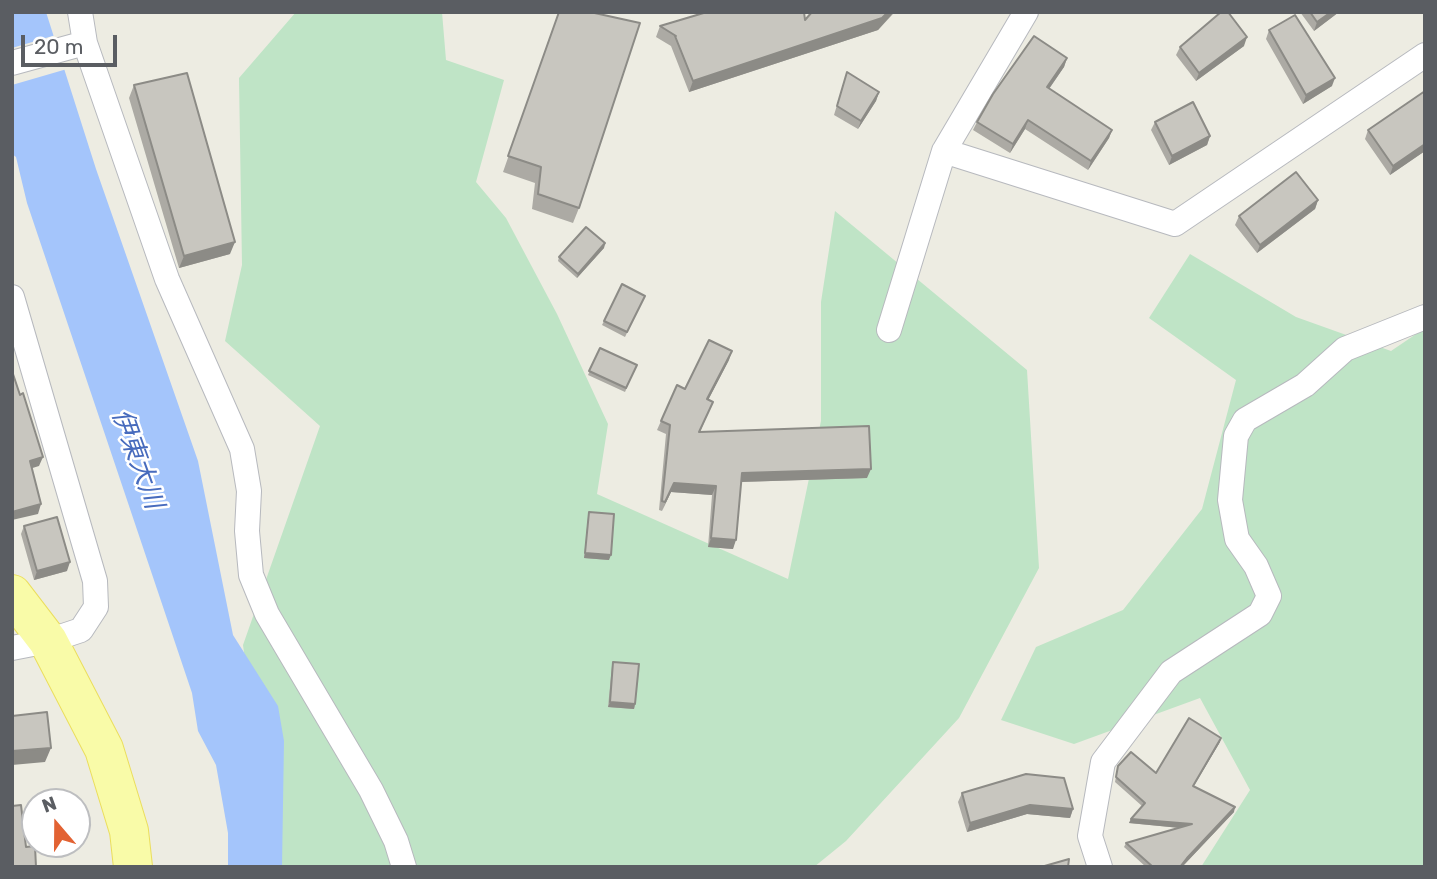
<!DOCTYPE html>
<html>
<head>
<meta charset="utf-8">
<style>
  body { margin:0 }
  #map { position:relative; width:1437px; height:879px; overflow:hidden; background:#edece2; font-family:Rubik,sans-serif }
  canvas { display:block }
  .frame { position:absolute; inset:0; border:14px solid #5a5d62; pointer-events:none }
  .north { position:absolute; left:21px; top:788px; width:70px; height:70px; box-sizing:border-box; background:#fff; border:2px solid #bdbec0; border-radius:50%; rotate:340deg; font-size:19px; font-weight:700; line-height:28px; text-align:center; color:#5a5d62 }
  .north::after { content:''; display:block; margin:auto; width:24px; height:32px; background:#e26233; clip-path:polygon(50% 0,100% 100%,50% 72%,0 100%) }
  .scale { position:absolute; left:21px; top:35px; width:96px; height:32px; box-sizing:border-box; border:4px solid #5a5d62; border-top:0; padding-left:9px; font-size:21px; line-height:24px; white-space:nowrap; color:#5a5d62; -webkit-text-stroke:5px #fff; paint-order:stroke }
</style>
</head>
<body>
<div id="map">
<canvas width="1437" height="879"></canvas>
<div class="frame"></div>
<div class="north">N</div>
<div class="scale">20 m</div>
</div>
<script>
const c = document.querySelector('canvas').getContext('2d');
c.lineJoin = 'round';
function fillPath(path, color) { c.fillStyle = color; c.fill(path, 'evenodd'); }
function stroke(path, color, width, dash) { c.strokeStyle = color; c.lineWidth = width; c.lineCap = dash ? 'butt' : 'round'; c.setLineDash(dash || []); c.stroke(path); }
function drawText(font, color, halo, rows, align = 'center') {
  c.font = font + ' Rubik,"Noto Sans JP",sans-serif'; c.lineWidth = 5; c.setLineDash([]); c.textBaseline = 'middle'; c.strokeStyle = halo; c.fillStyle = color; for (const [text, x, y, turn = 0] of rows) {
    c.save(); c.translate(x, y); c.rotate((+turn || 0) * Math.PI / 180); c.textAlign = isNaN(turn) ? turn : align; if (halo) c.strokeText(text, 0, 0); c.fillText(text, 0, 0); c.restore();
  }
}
fillPath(new Path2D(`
  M296 12H442L446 60 504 80 476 182 506 218 557 314 608 424 597 494 788 579 821 421V302L835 211 1027 370 1039 568 959 718 846 841 814 867H273L243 645 320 426 225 341 242 265 239 78Z
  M1190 254 1296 317 1391 351 1425 328V867H1201L1250 790 1200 698 1074 744 1001 720 1036 647 1123 610 1202 509 1236 380 1149 318Z`), '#bfe4c6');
fillPath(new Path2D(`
  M12 12H46L96 169 198 461 233 635 278 706 284 741 282 867H228V833L216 765 198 731 192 693 27 203 16 157 12 154Z`), '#a4c5fb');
fillPath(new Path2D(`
  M56 35 67 69 12 85V48Z`), '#edece2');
const minor = new Path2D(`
  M80 12 85 43 167 279 242 449 249 491 247 531 251 575 267 614 371 790 396 841 404 867
  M12 63 85 43
  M944 151 1175 224 1425 55
  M12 297 95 581 96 607 81 630 48 641 12 648
  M889 330 944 151 1026 12
  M1100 867 1090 836 1103 762 1171 672 1260 614 1269 596 1256 566 1237 539 1230 500 1236 436 1245 420 1305 385 1345 349 1425 317`);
const primary = new Path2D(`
  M12 594 48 641 104 749 129 831 133 867`);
stroke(minor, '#b7b9be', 26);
stroke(primary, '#ebde5d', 40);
stroke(minor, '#fff', 24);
stroke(primary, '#f9fba8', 38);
fillPath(new Path2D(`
  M559 12 579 208 573 223 532 209 535 183 503 172Z
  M1300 12H1339L1314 31Z
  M893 14 878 30 689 92 671 46 656 37 660 26 805 20Z
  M1269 30 1332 86 1303 104 1266 39Z
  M1244 46 1196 81 1176 55 1180 47Z
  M1067 58 1064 67 1049 89 1112 130 1109 138 1088 170 1025 129 1010 153 973 130 977 122Z
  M847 72 879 92 876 101 858 129 834 115Z
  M134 85 230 254 179 268 129 98Z
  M1425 91V151L1390 175 1365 139 1368 130Z
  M1155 122 1210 136 1207 145 1169 165 1151 130Z
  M1318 200 1315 209 1257 253 1235 225 1239 216Z
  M605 243 604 248 577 278 558 261 559 257Z
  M645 296 625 337 602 325 604 321Z
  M600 348 635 369 625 392 588 375Z
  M729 360 708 400 713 402 700 432 867 478 741 482 733 549 708 547 712 495 671 492 662 511 659 510 666 434 657 430 661 421 685 389Z
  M589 512 609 560 584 558 588 517Z
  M24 526 67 571 34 580 21 534Z
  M613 662 635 704 634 709 608 707 612 666Z
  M1220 742 1194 786 1234 812 1182 867H1146L1124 847 1126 843 1180 828 1129 823 1131 819 1142 806 1115 782 1118 766 1156 773Z
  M962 793 1073 809 1070 818 1027 814 967 832 958 802Z`), '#acaaa4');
fillPath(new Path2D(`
  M888 12H894L878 30 689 92 693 81Z
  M1331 12H1339L1314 31 1317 22Z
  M1247 37 1244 46 1196 81 1199 73Z
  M1067 58 1064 67 1044 96 1047 87Z
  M1335 78 1332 86 1303 104 1306 95Z
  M879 92 876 101 858 129 861 121Z
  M1028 120 1025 129 1010 153 1013 144Z
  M1112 130 1109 138 1088 170 1091 161Z
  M1210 136 1207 145 1169 165 1172 156Z
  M1425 144V151L1390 175 1393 166Z
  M1318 200 1315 209 1257 253 1260 245Z
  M235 242 230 254 179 268 184 256Z
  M605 243 604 248 577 278 578 274Z
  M732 351 729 360 704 408 707 399Z
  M43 457 39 466 26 470 30 461Z
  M871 469 867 478 739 482 742 473Z
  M674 483 716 486 712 495 671 492 662 511Z
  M41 504 38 514 12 520V512Z
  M711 538 736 540 733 549 708 547Z
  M585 553 611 555 609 560 584 558Z
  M70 562 67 571 34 580 37 571Z
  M610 702 635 704 634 709 608 707Z
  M1221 738 1220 742 1191 790 1193 786Z
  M51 748 45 762 12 765V751Z
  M1030 805 1073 809 1070 818 1027 814 967 832 970 823Z
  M1235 807 1234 812 1182 867H1180L1187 858Z
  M1131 819 1192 824 1191 829 1129 823Z`), '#8c8b86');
const building = new Path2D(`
  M559 12H590L640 23 579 208 538 194 541 167 508 156Z
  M707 12H804L805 20 812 12H888L882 18 693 81 675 36H676L660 26Z
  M1221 12H1228L1247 37 1199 73 1180 47Z
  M1310 12H1331L1317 22Z
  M1295 15 1335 78 1306 95 1269 30Z
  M1034 36 1067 58 1047 87 1112 130 1091 161 1028 120 1013 144 977 122 993 94Z
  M847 72 879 92 861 121 837 106Z
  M187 73 235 242 184 256 134 85Z
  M1425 91V144L1393 166 1368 130Z
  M1193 102 1210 136 1172 156 1155 122Z
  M1296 172 1318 200 1260 245 1239 216Z
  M586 227 605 243 578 274 559 257Z
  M622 284 645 296 627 332 604 321Z
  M709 340 732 351 707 399 713 402 699 432 869 426 871 469 742 473 736 540 711 538 716 486 674 483 665 502 662 501 670 425 661 421 677 385 685 389Z
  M600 348 637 365 626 388 589 371Z
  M12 371 20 395 23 393 43 457 30 461 41 504 12 512Z
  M589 512 614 514 611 555 585 553Z
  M57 517 70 562 37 571 24 526Z
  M613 662 639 664 635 704 610 702Z
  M47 712 51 748 12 751V716Z
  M1189 718 1221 738 1193 786 1235 807 1187 858 1180 867H1153L1126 843 1192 824 1131 819 1145 803 1116 777 1118 766 1131 752 1156 773Z
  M1026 774 1064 778 1073 809 1030 805 970 823 962 793Z
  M21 805 26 847 35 846 36 867H12V806Z
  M1069 859 1068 867H1041Z`);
fillPath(building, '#c8c6bf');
stroke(building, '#8c8b86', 2);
drawText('italic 26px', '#476bbd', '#fff', [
  ["伊東大川",137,459,70]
]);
</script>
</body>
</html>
